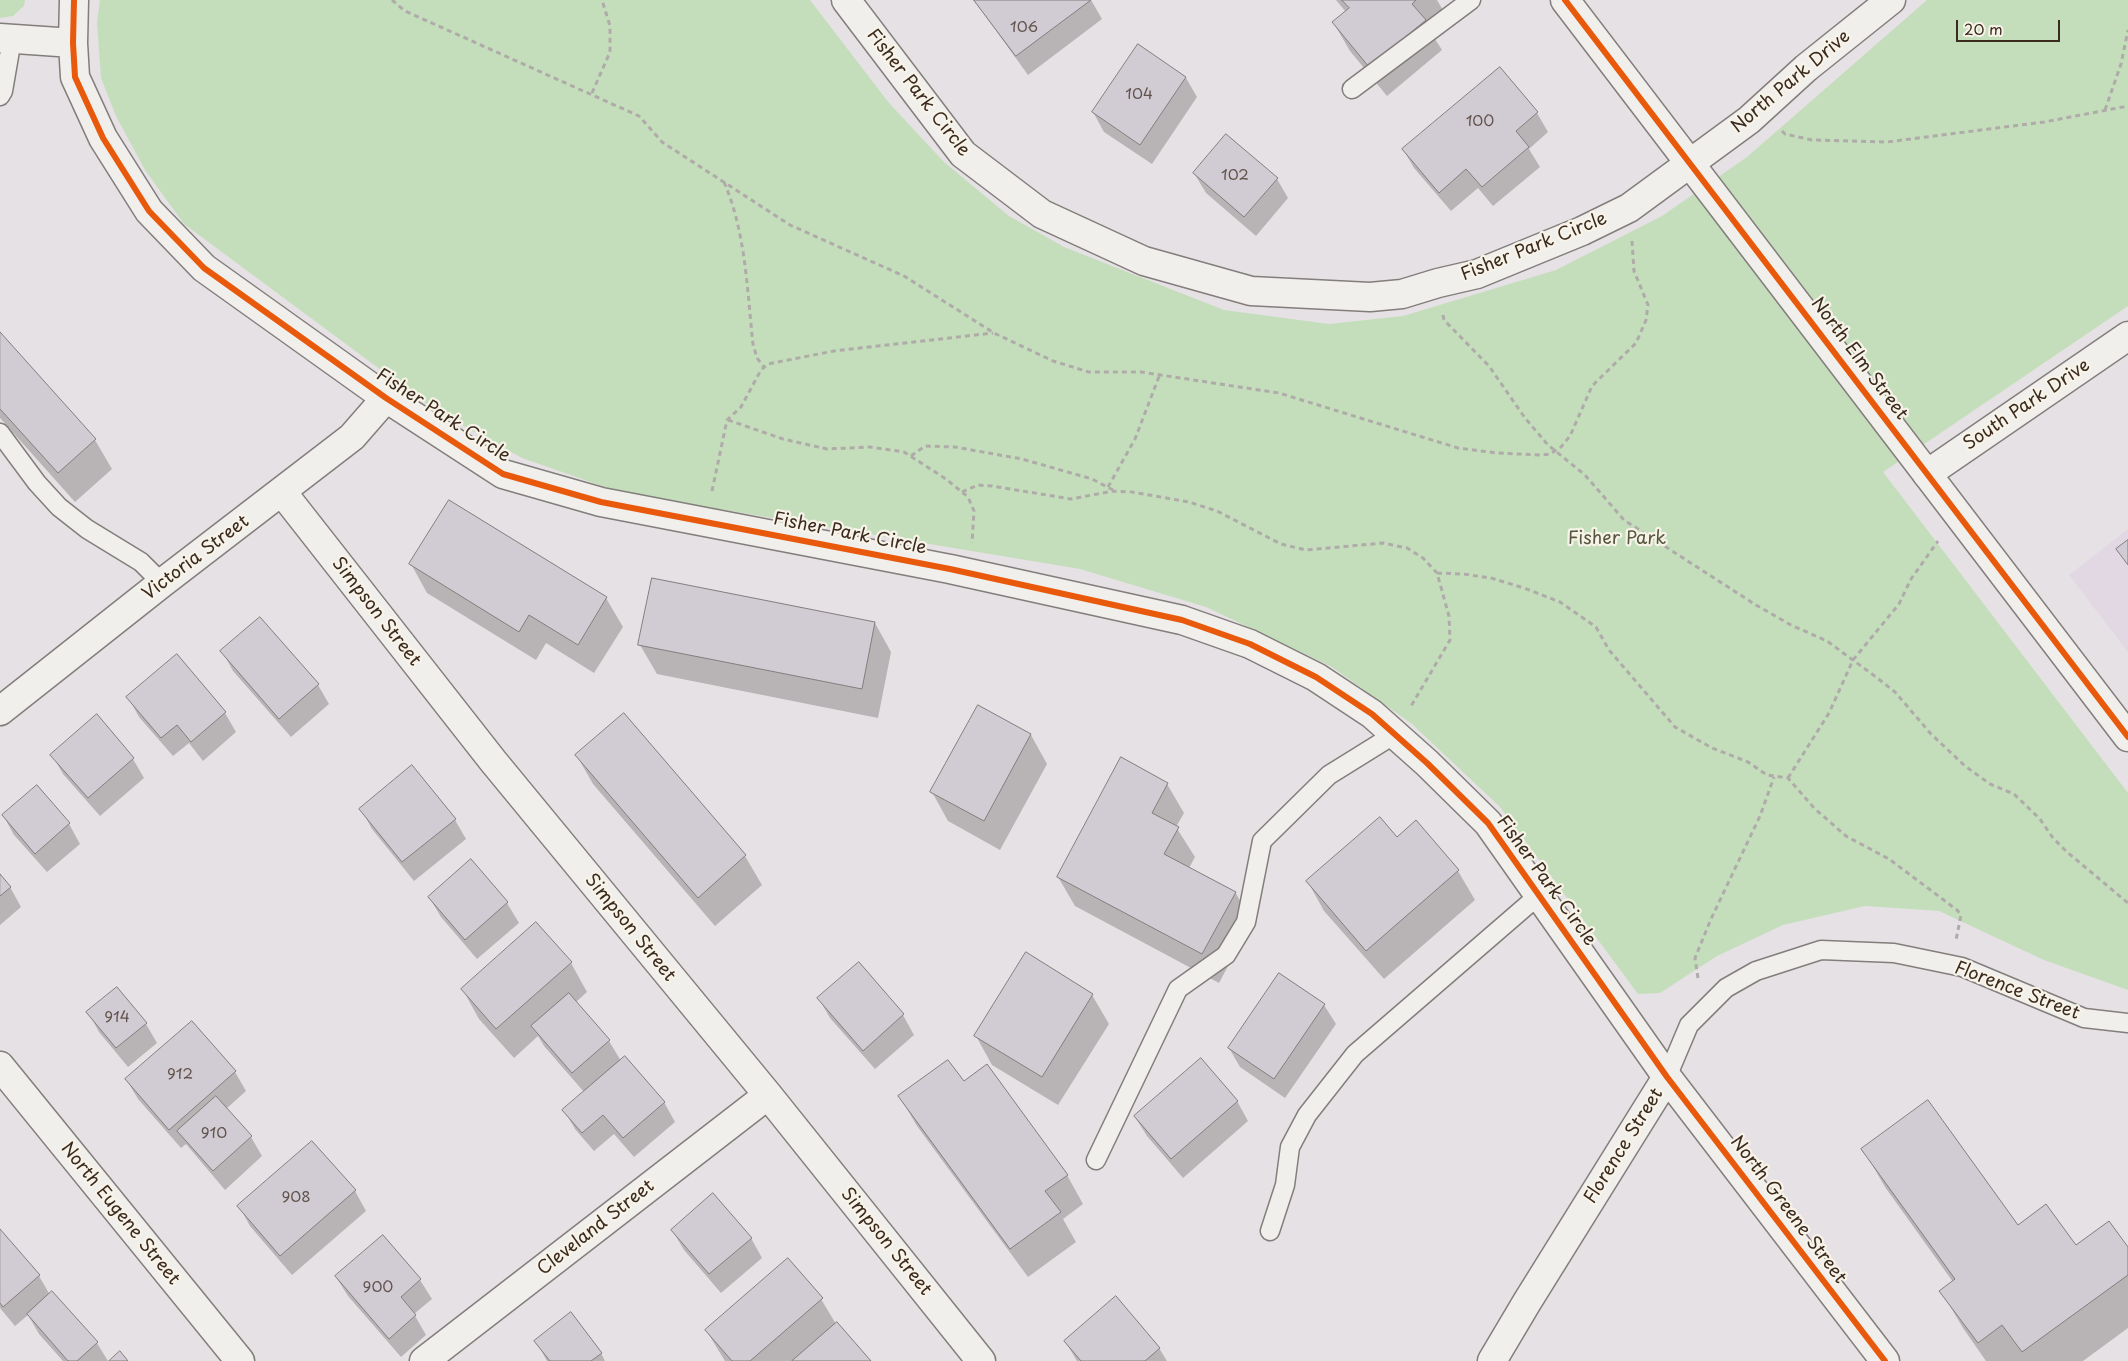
<!DOCTYPE html>
<html>
<head>
<meta charset="utf-8">
<style>
  body { margin:0 }
  #map { position:relative; width:2128px; height:1361px; overflow:hidden; background:#e6e1e4; font-family:"Playpen Sans",sans-serif }
  canvas { display:block }
  .scale { position:absolute; left:1956px; top:20px; width:104px; height:22px; box-sizing:border-box; border:2px solid #3b2a1e; border-top:0; padding-left:6px; font-size:15px; line-height:18px; white-space:nowrap; color:#3b2a1e; -webkit-text-stroke:4px #f7f3e8; paint-order:stroke }
</style>
</head>
<body>
<div id="map">
<canvas width="2128" height="1361"></canvas>
<div class="scale">20 m</div>
</div>
<script>
const c = document.querySelector('canvas').getContext('2d');
c.lineJoin = 'round';
function fillPath(path, color) { c.fillStyle = color; c.fill(path, 'evenodd'); }
function stroke(path, color, width, dash) { c.strokeStyle = color; c.lineWidth = width; c.lineCap = dash ? 'butt' : 'round'; c.setLineDash(dash || []); c.stroke(path); }
function drawText(font, color, halo, rows, align = 'center') {
  c.font = font + ' "Playpen Sans",sans-serif'; c.lineWidth = 4.5; c.setLineDash([]); c.textBaseline = 'middle'; c.strokeStyle = halo; c.fillStyle = color; for (const [text, x, y, turn = 0] of rows) {
    c.save(); c.translate(x, y); c.rotate((+turn || 0) * Math.PI / 180); c.textAlign = isNaN(turn) ? turn : align; if (halo) c.strokeText(text, 0, 0); c.fillText(text, 0, 0); c.restore();
  }
}
fillPath(new Path2D(`
  M2128 529V652L2069 575Z`), '#e2d8e3');
fillPath(new Path2D(`
  M0 0H25L24 6 13 16 0 18Z
  M100 0H810L889 103 944 162 1009 216 1064 247 1224 310 1329 324 1403 316 1556 270 1662 216 1747 157 1927 0H2128V306L1883 472 2128 793V990L2044 960 1939 911 1865 906 1783 925 1717 956 1660 993 1638 994 1500 807 1412 724 1332 667 1206 607 1080 569 622 493 522 458 435 410 184 224 145 170 116 116 101 78 97 23Z`), '#c4debc');
fillPath(new Path2D(`
  M974 0H1091L1102 19 1028 75Z
  M1336 0H1437L1447 17 1430 31 1442 50 1387 96 1350 51 1333 22 1346 12Z
  M1138 46 1186 78 1197 97 1152 164 1104 132 1093 112Z
  M1499 68 1537 113 1548 132 1529 149 1540 167 1493 206 1478 188 1451 211 1414 168 1403 149Z
  M1194 173 1277 179 1288 198 1256 236 1206 193Z
  M0 334 95 440 112 469 75 502 0 418Z
  M411 564 606 598 623 627 594 673 546 643 536 660 427 593Z
  M875 623 891 652 878 718 657 674 640 645Z
  M222 651 318 685 329 704 291 737 233 671Z
  M177 656 225 713 236 732 203 761 189 743 173 756 139 717 128 697Z
  M979 707 1031 735 1047 764 1000 850 948 821 932 792Z
  M624 715 745 856 762 885 715 926 593 784 577 756Z
  M52 755 133 759 144 778 100 816 63 774Z
  M412 766 455 820 466 839 414 881 372 829 361 809Z
  M1167 784 1184 813 1176 827 1195 857 1189 868 1235 892 1252 921 1219 983 1075 906 1058 877Z
  M36 787 69 824 80 844 47 872 14 835 3 815Z
  M1415 822 1458 871 1475 900 1384 979 1324 911 1308 882 1396 839Z
  M471 861 507 903 519 923 477 959 441 917 429 897Z
  M0 876 10 887 21 907 0 925Z
  M571 963 587 992 576 1002 609 1041 621 1061 664 1102 675 1122 634 1157 614 1134 594 1151 575 1129 564 1110 584 1092 544 1046 538 1036 514 1058 479 1019 463 990Z
  M859 964 903 1015 914 1035 875 1069 830 1018 819 999Z
  M117 989 146 1024 157 1043 128 1067 99 1032 88 1012Z
  M1092 995 1109 1024 1058 1105 992 1065 976 1036Z
  M1324 1005 1336 1024 1285 1098 1240 1067 1229 1048Z
  M192 1022 235 1072 246 1091 226 1109 251 1137 262 1156 225 1190 186 1144 181 1148 138 1099 126 1079Z
  M964 1082 1067 1175 1083 1204 1063 1219 1076 1242 1028 1277 917 1126 900 1097Z
  M1237 1101 1248 1121 1183 1178 1147 1136 1135 1117Z
  M312 1142 355 1191 366 1211 292 1275 250 1226 239 1206Z
  M1863 1149 2018 1226 2076 1246 2128 1249V1328L2083 1361H1986L1963 1328 1941 1291 1953 1282 1885 1187Z
  M672 1230 751 1238 762 1258 721 1293 684 1250Z
  M0 1231 39 1276 50 1295 97 1343 108 1361H63L39 1334 28 1315 15 1326 0 1308Z
  M336 1277 420 1280 432 1299 414 1314 426 1335 401 1357 348 1296Z
  M821 1299 836 1324 869 1361H725L706 1330Z
  M536 1341 601 1353 605 1361H547Z
  M1065 1341 1159 1348 1167 1361H1077Z`), '#0003');
const building = new Path2D(`
  M974 0H1091L1016 56Z
  M1342 0H1416L1412 4 1426 20 1369 67 1332 22 1349 8Z
  M1138 44 1186 77 1140 145 1092 112Z
  M1500 67 1538 112 1516 131 1529 147 1482 187 1466 169 1439 193 1402 149Z
  M1226 134 1278 178 1244 217 1193 173Z
  M0 332 96 439 58 473 0 409Z
  M449 500 607 597 578 645 529 615 519 632 409 564Z
  M2128 540V565L2116 549Z
  M652 578 875 622 862 689 638 645Z
  M260 617 319 684 279 719 220 651Z
  M177 654 226 712 191 742 177 725 161 738 126 697Z
  M978 705 1031 734 984 821 930 792Z
  M624 713 746 855 698 898 575 755Z
  M97 714 134 758 88 798 50 755Z
  M1121 757 1168 783 1152 813 1179 827 1164 854 1236 892 1202 954 1057 877Z
  M412 765 456 819 402 862 359 809Z
  M37 785 70 823 35 854 2 815Z
  M1380 817 1397 837 1416 820 1459 870 1366 951 1306 881Z
  M471 859 508 902 465 940 428 897Z
  M0 874 11 887 0 896Z
  M536 922 572 962 496 1029 461 989Z
  M1026 952 1093 994 1042 1077 974 1036Z
  M859 962 904 1014 863 1051 817 998Z
  M1279 973 1325 1004 1274 1079 1228 1048Z
  M117 987 147 1023 116 1048 86 1012Z
  M569 993 610 1040 572 1073 531 1026Z
  M192 1021 236 1071 169 1130 125 1079Z
  M625 1056 665 1102 623 1138 603 1115 582 1133 562 1110Z
  M1201 1058 1238 1101 1171 1159 1134 1116Z
  M948 1060 964 1081 987 1064 1068 1175 1045 1191 1061 1212 1010 1249 898 1096Z
  M216 1096 252 1136 213 1171 177 1131Z
  M1928 1100 2018 1225 2046 1204 2076 1245 2109 1221 2128 1247V1275L2022 1352 2002 1325 1978 1343 1939 1291 1955 1279 1861 1149Z
  M312 1141 356 1190 280 1256 237 1206Z
  M713 1193 752 1238 709 1274 671 1230Z
  M0 1229 40 1275 3 1307 0 1303Z
  M383 1235 421 1279 401 1297 416 1315 389 1339 335 1276Z
  M788 1258 823 1298 750 1361H732L705 1330Z
  M52 1291 98 1342 77 1361H68L27 1314Z
  M1116 1296 1160 1348 1145 1361H1081L1064 1341Z
  M571 1312 602 1353 591 1361H550L534 1341Z
  M837 1322 871 1361H792Z
  M120 1351 128 1361H109Z`);
fillPath(building, '#d1cbd4');
stroke(building, '#837d7c', 1);
const lane = new Path2D(`
  M1352 89 1471 0
  M0 96 3 91 12 39
  M0 433 37 483 59 507 87 529 141 562 162 583
  M1667 1077 1689 1025 1726 988 1756 971 1821 950 1894 953 1962 967 2084 1018 2128 1023
  M1096 1160 1178 989 1226 955 1246 922 1262 841 1329 775 1395 734
  M1270 1231 1285 1185 1290 1147 1307 1115 1355 1054 1539 895`);
const street = new Path2D(`
  M74 0 73 43 75 77 103 138 149 211 204 268 386 398 503 474 601 502 950 569 1182 620 1250 644 1316 677 1372 714 1427 763 1488 823 1667 1077 1885 1361
  M846 0 963 154 1042 214 1144 261 1251 291 1370 297 1402 294 1438 283 1477 274 1582 231 1629 208 1749 120 1806 68 1891 0
  M0 38 73 43
  M1927 474 2128 336
  M282 492 493 761 768 1095 981 1361
  M0 711 162 583 352 437 386 398
  M424 1361 768 1095
  M1492 1361 1527 1302 1667 1077`);
const secondary = new Path2D(`
  M1565 0 2128 737
  M0 1066 240 1361`);
stroke(lane, '#837d7c', 21);
stroke(street, '#837d7c', 31);
stroke(secondary, '#837d7c', 31);
stroke(new Path2D(`
  M392 0 405 11 639 116 662 142 790 225 904 276 994 333 1053 361 1089 372H1141L1279 393 1458 448 1497 453 1541 455 1550 454 1561 447 1570 436 1592 386 1636 343 1646 320 1648 305 1634 271 1632 241
  M592 93 610 52V26L602 0
  M2105 110 2121 64 2128 30
  M1782 131 1785 134 1812 140 1887 142 2044 122 2128 106
  M724 182C746 233 747 290 753 344L757 358 764 367
  M1443 315 1444 320 1489 366 1525 418 1548 445 1585 475 1624 520 1756 605 1791 625 1827 641 1876 677 1895 692 1931 734 1965 766 1990 784 2014 794 2040 819 2053 838 2067 852 2128 903
  M728 420 783 439 827 449 870 447 904 452 946 479 968 497 974 511 972 543
  M911 456 925 446 955 447 1022 459 1092 479 1113 490
  M1108 487 1135 439 1160 374
  M712 491 727 420 741 407 761 370 768 364 834 351 993 333
  M962 492 978 485 992 486 1071 499 1113 491 1132 492 1189 502 1217 511 1281 544 1306 550 1383 543 1407 548 1423 558 1437 573 1449 616 1450 640 1411 706
  M1437 573 1463 574 1491 578 1524 588 1560 602 1596 627 1609 650 1675 727 1712 748 1748 762 1767 775 1788 778 1814 808 1846 836 1889 859 1957 910 1961 915 1956 940
  M1788 778 1829 713 1853 660 1899 604 1911 579 1938 541
  M1698 978 1695 958 1711 919 1760 816 1774 777`), '#afaba8', 3, [5, 4]);
stroke(lane, '#f0efec', 18);
stroke(street, '#f0efec', 28);
stroke(secondary, '#f0efec', 28);
stroke(new Path2D(`
  M74 0 73 43 75 77 103 138 149 211 204 268 386 398 503 474 601 502 950 569 1182 620 1250 644 1316 677 1372 714 1427 763 1488 823 1667 1077 1885 1361
  M1565 0 2128 737`), '#e8590c', 6);
drawText('15px', '#61534c', null, [
  ["106",1024,28],
  ["104",1139,95],
  ["100",1480,122],
  ["102",1235,176],
  ["914",117,1018],
  ["912",180,1075],
  ["910",214,1134],
  ["908",296,1198],
  ["900",378,1288]
]);
drawText('18px', '#3b2a1e', '#f7f3e8', [
  ["North Park Drive",1791,82,-40],
  ["Fisher Park Circle",918,93,52],
  ["Fisher Park Circle",1534,247,-22],
  ["North Elm Street",1859,359,53],
  ["South Park Drive",2027,405,-34],
  ["Fisher Park Circle",443,416,33],
  ["Fisher Park Circle",850,534,11],
  ["Victoria Street",196,558,-37],
  ["Simpson Street",376,612,52],
  ["Fisher Park Circle",1546,881,54],
  ["Simpson Street",630,928,51],
  ["Florence Street",2017,991,21],
  ["Florence Street",1624,1146,-58],
  ["North Greene Street",1788,1210,53],
  ["North Eugene Street",120,1214,51],
  ["Cleveland Street",596,1228,-38],
  ["Simpson Street",886,1242,51]
]);
drawText('18px', '#56563e', '#f7f3e8', [
  ["Fisher Park",1617,539]
]);
</script>
</body>
</html>
